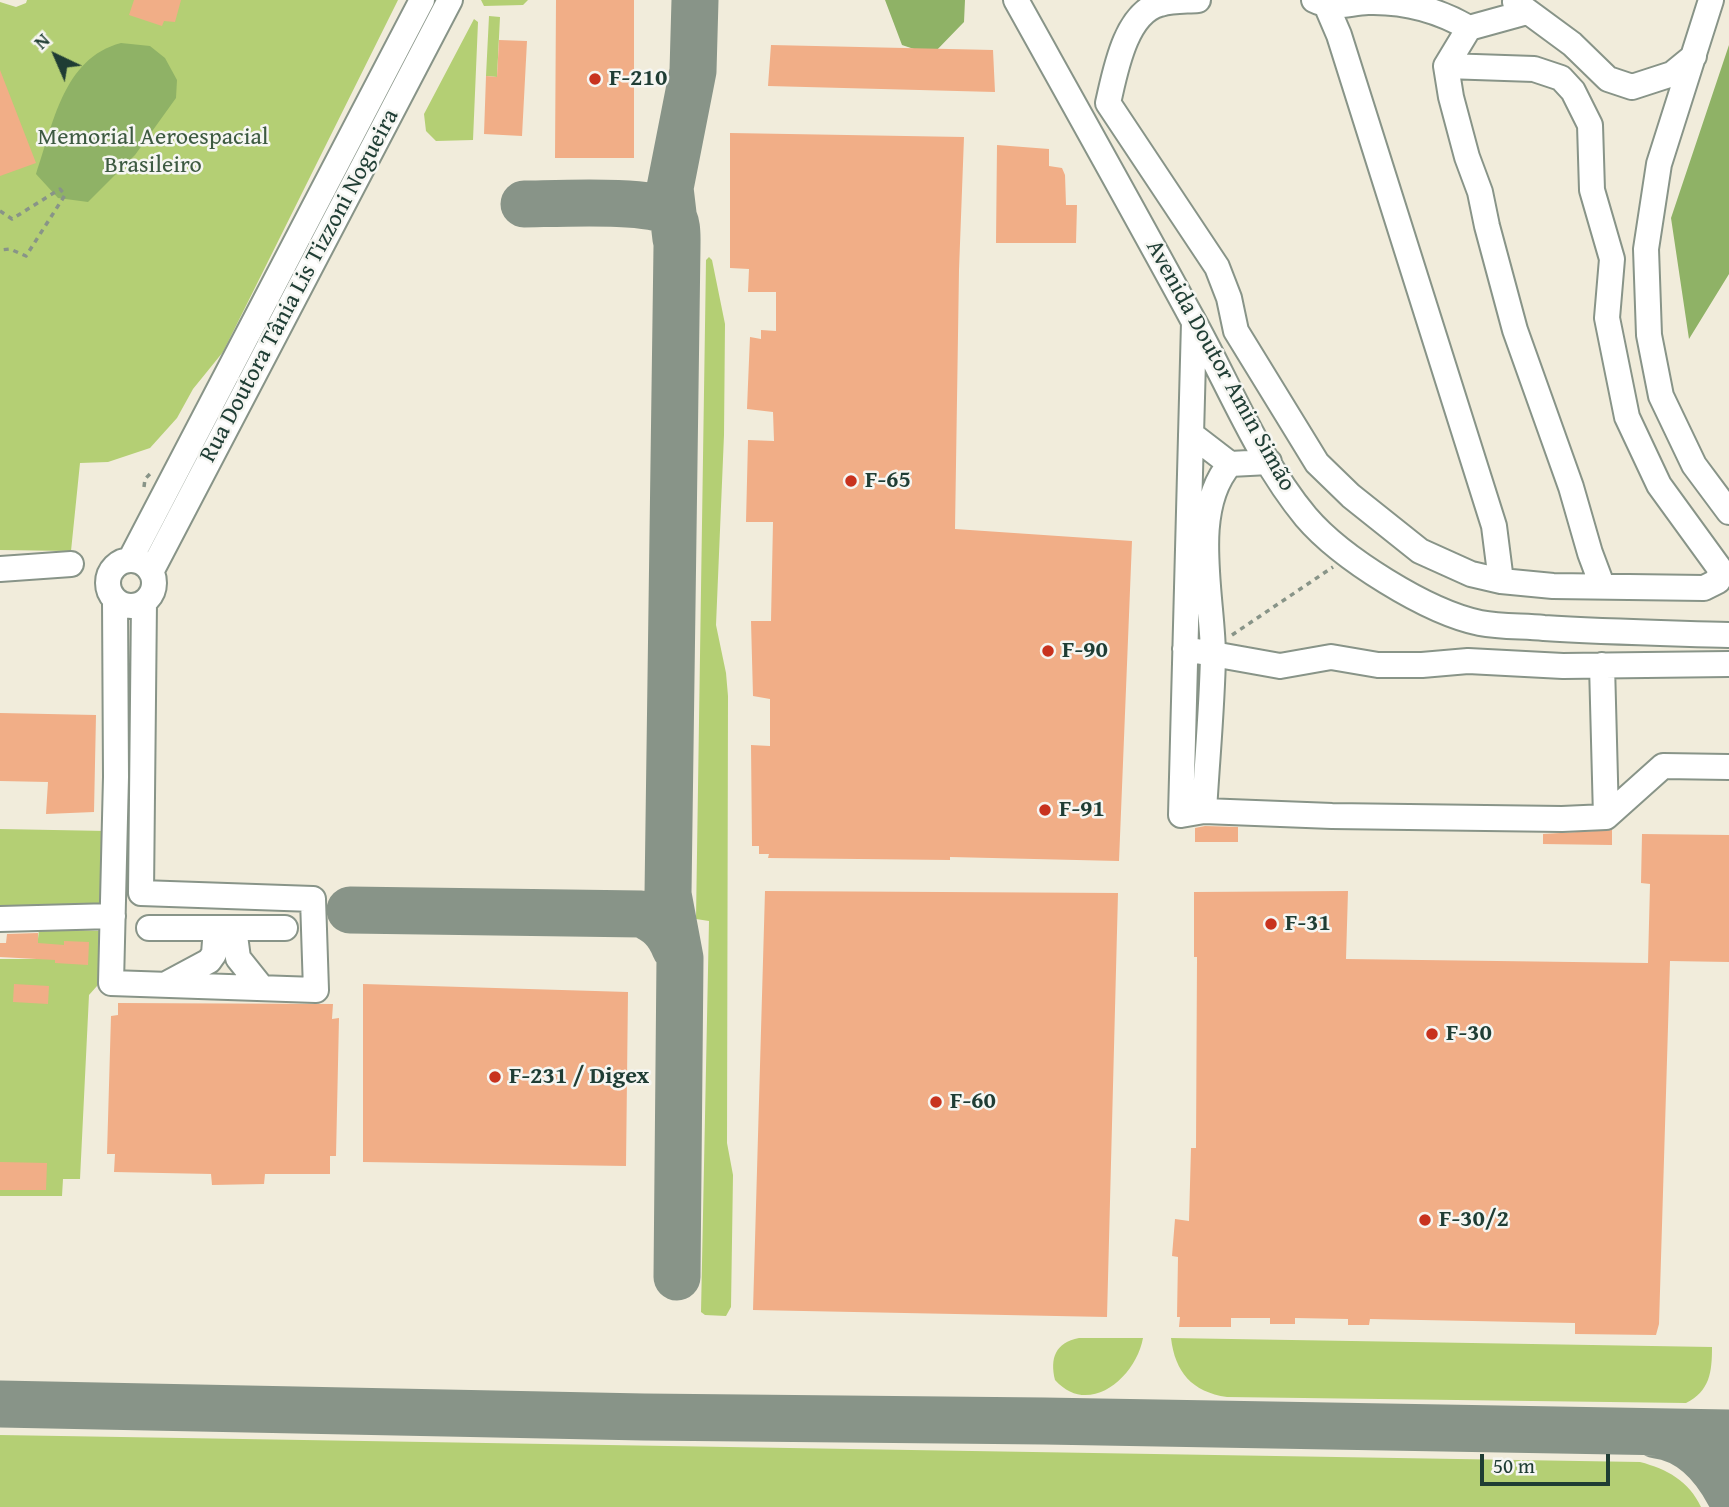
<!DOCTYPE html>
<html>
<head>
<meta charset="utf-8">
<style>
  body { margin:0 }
  #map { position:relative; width:1729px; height:1507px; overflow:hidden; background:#f1ecdb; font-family:"Gentium Book Plus",serif }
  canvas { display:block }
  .north { position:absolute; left:21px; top:21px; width:70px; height:70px; -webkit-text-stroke:5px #f6f6f2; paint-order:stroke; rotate:316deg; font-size:19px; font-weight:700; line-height:28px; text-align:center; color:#1f3d34 }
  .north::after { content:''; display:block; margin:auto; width:24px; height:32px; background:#1f3d34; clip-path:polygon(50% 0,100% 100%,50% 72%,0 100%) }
  .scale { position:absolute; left:1480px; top:1454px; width:130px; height:32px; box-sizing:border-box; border:4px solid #1f3d34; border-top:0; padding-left:9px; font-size:21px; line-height:24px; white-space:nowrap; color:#1f3d34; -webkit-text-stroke:5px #f6f6f2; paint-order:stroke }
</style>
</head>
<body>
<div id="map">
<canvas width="1729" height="1507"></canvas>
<div class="north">N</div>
<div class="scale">50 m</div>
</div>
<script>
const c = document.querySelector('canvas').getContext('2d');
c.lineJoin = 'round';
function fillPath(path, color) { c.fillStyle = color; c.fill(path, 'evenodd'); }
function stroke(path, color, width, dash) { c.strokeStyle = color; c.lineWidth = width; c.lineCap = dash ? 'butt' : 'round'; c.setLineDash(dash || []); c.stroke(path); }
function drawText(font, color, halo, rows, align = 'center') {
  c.font = font + ' "Gentium Book Plus",serif'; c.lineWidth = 5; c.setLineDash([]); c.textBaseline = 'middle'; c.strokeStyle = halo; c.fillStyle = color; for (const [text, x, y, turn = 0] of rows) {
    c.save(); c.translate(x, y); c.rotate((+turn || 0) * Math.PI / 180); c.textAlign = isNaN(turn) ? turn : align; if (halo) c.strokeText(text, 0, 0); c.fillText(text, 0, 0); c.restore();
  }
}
fillPath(new Path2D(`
  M27 0H398L223 352 193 389 177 418 150 448 108 462 80 463 71 551 0 550V2L16 7 26 3Z
  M481 0H528L523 5 484 6Z
  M489 16 500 17 497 77 486 76Z
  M474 19 478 22 473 140 436 141 426 131 424 114Z
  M709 257 712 260 725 324 724 435 716 625 726 673 728 696 727 1143 733 1175 731 1307 726 1316 705 1315 701 1312 709 921 696 919 706 260Z
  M0 829 107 831 106 912H0Z
  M39 929 102 931 105 977 89 995 80 1179H63L62 1196H0V959H36Z
  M1079 1338H1143C1136 1377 1089 1418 1055 1380 1050 1358 1055 1343 1079 1338Z
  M1171 1338 1712 1347C1712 1372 1710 1391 1686 1403L1227 1397C1192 1392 1175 1372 1171 1338Z
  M0 1435 1640 1462C1667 1469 1689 1481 1701 1507H0Z`), '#b4cf74');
fillPath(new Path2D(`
  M885 0H965L964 22 932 55 902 45Z
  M121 43 150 46 165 58 177 80 176 98 135 155 88 202 58 198 36 174C53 125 63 58 121 43Z
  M1729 45V274L1689 339 1671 218Z`), '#8fb266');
stroke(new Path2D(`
  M524 204C550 204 657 198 671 214 678 222 677 236 677 246L668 894 680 958 677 1277
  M676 239 670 188 693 71 695 0
  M350 910 641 914C658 921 668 930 675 948
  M0 1404 644 1417 1044 1421 1729 1433
  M1656 1435C1690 1439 1714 1466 1729 1494`), '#889488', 47);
fillPath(new Path2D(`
  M134 0H181L175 22 164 21 162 26 129 15Z
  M556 0H634V158H555Z
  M499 40 527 41 522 136 484 134 486 76 497 77Z
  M771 45 993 50 995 92 768 86Z
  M0 70 36 163 0 176Z
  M730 133 964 137 959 270 955 529 1132 541 1119 861 950 857V860L768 858 769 854H759V846H752L751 745 770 746V699L753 696 751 621H771L773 522H746L748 440 774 441 773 412 747 409 748 384 750 337 761 339V330L776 331V292H748L749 269 730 268Z
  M997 145 1049 149V166L1062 168 1065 175 1066 205H1077L1076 243H996Z
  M0 713 96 715 94 812 46 814 48 782 0 781Z
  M1205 826 1238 827V842H1195V828Z
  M1612 830V845L1543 844V834Z
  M1642 834 1729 835V962L1670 961 1659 1324 1656 1335 1575 1334V1323L1370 1319 1369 1325H1348V1319L1295 1318V1324H1270V1318H1231V1327H1179L1180 1317H1177L1178 1257 1172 1256 1175 1219 1189 1221 1191 1148H1196L1197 957H1194V892L1348 891 1346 959 1648 963 1650 884 1641 883Z
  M765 891 1118 893 1107 1317 753 1310Z
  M38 933V943L64 945V941L89 942 88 965 55 963V960L0 957V943H6L7 934Z
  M14 984 49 986 48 1004 13 1002Z
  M363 984 628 992 626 1166 363 1162Z
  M118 1003 333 1004 332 1019 339 1018 336 1156H330V1174H265L264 1184 212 1185 211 1174 114 1172 115 1154H107L111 1016 118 1015Z
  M0 1162 47 1163 46 1190H0Z`), '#f1ae87');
const minor = new Path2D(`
  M1016 0C1075 106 1135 213 1193 320 1229 385 1258 459 1306 517 1341 558 1427 612 1480 623 1501 627 1523 626 1544 628 1605 632 1667 633 1729 635
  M1198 0C1186 1 1172 0 1160 4 1125 13 1115 73 1108 103L1217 267 1229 298 1236 331 1298 432 1317 463 1351 496 1420 551 1471 574 1501 581 1553 586 1704 588 1718 581 1720 569 1659 485 1627 417 1607 318 1612 259 1592 190 1590 125 1573 91 1561 78 1534 69 1446 66
  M1314 0C1334 10 1347 3 1368 2 1404 1 1438 10 1469 28L1527 12
  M1711 0 1659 164 1646 249 1649 335 1661 396 1694 465 1729 512
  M1515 2 1572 44 1608 79 1632 87 1672 74 1694 56
  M1327 7 1339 35 1494 526 1501 581
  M1469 28 1446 66 1451 97 1467 157 1480 192 1487 226 1515 330 1571 487 1590 553 1602 585
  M1194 322 1181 815 1204 811 1332 816 1562 819 1606 817 1663 766 1729 767
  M1191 434 1230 464
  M108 583a23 23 0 1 1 46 0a23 23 0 1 1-46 0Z
  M130 560 422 0
  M0 569 71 564
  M151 572 450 0
  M115 601 116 777 111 983 316 990 313 899 141 893 144 602
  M1185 649 1280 666 1331 657 1378 665H1422L1468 661 1563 666 1729 664
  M1602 665 1606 817
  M1204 811C1207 759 1212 707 1213 656 1213 598 1189 511 1230 464L1269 462
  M0 919 113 916
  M149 928H285
  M234 928 238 958 262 988
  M168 983 209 961 214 954 216 928`);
stroke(minor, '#889488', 28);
stroke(new Path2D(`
  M0 211 12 219 60 189 65 195 26 256 10 249 0 250
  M144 487 145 479 151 473
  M1232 635 1333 567`), '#889488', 3.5, [5, 5]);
stroke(minor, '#fff', 24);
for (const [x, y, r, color] of [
  [595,79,7,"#c8321e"],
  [851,481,7,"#c8321e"],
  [1048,651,7,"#c8321e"],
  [1045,810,7,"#c8321e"],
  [1271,924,7,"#c8321e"],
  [1432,1034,7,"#c8321e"],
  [495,1077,7,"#c8321e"],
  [936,1102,7,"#c8321e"],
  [1425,1220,7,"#c8321e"]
]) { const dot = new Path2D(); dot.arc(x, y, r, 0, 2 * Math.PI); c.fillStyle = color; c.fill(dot); stroke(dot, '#f6f6f2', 2.5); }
drawText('bold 24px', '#1f3d34', '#f6f6f2', [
  ["F-210",609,79],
  ["F-65",865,481],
  ["F-90",1062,651],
  ["F-91",1059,810],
  ["F-31",1285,924],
  ["F-30",1446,1034],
  ["F-231 / Digex",509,1077],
  ["F-60",950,1102],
  ["F-30/2",1439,1220]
], 'left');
drawText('24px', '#3d5a41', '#f6f6f2', [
  ["Memorial Aeroespacial",153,138],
  ["Brasileiro",153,166]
]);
drawText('24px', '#1f3d34', '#f6f6f2', [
  ["Rua Doutora Tânia Lis Tizzoni Nogueira",300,286,-62],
  ["Avenida Doutor Amin Simão",1220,366,61]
]);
</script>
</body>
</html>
